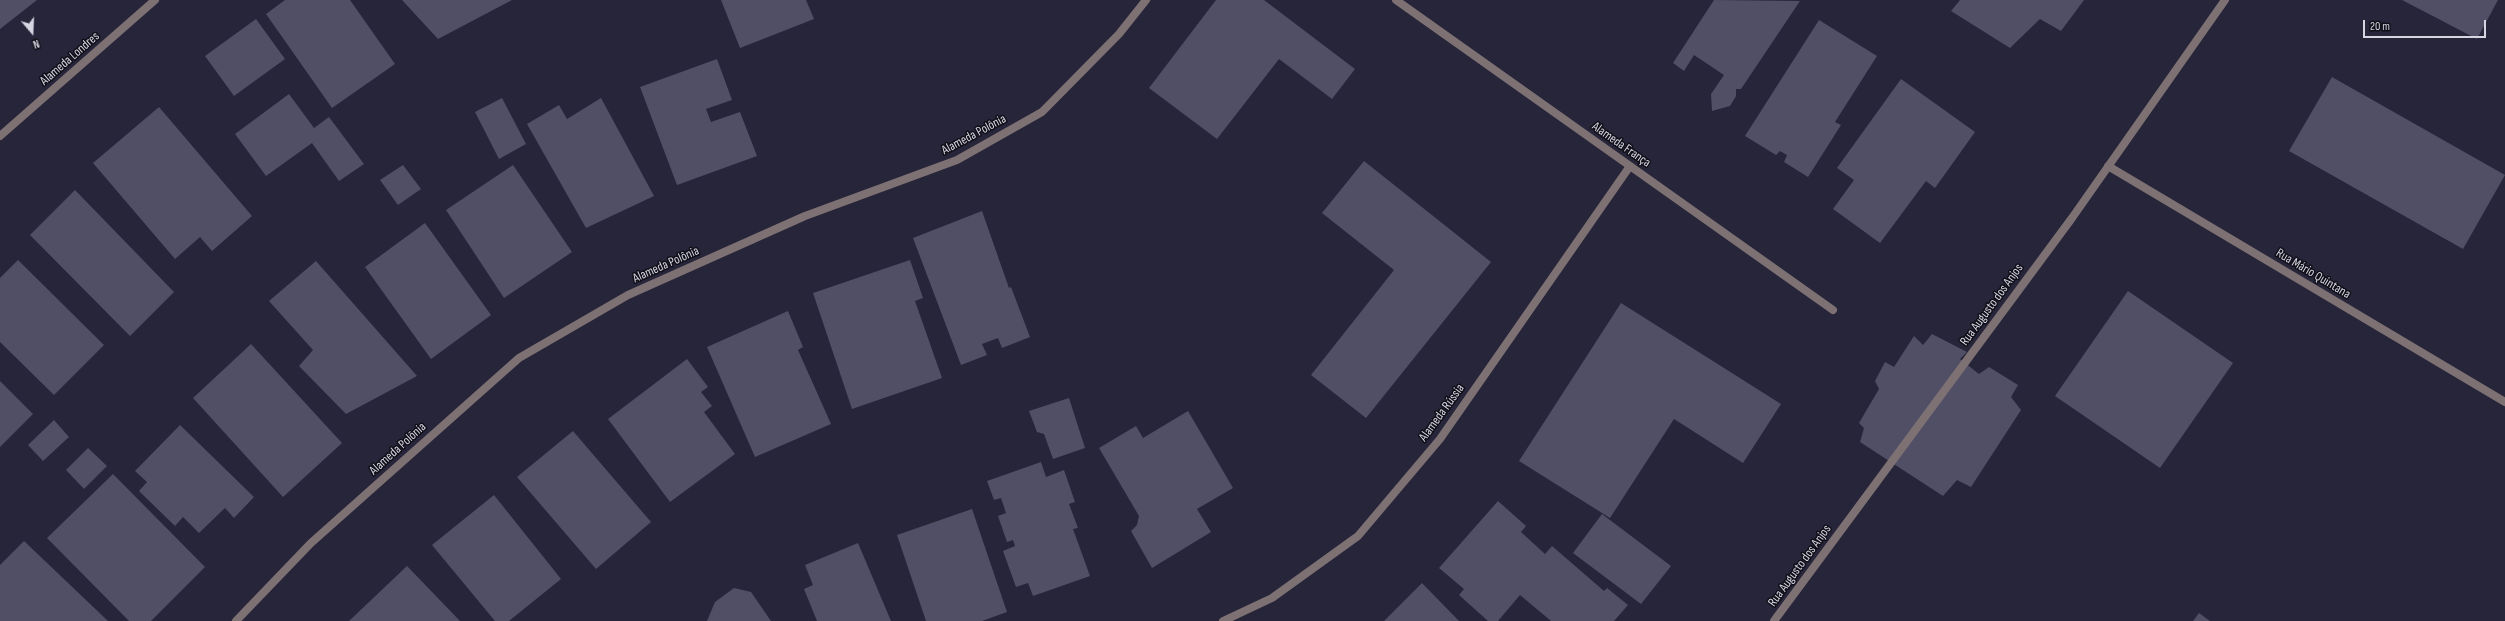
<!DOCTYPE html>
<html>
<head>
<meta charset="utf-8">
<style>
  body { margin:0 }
  #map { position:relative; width:2505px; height:621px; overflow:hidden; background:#272539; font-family:"Sofia Sans Condensed",sans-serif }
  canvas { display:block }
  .north { position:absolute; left:12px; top:12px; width:40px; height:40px; -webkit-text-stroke:3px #100f18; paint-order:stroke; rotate:161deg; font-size:11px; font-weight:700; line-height:16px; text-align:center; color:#d6d6e3 }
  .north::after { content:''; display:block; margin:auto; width:14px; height:18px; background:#d6d6e3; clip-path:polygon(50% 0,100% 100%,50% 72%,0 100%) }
  .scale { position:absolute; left:2363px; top:20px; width:123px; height:18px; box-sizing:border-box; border:2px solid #d6d6e3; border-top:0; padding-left:5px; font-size:12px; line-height:14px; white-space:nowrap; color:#d6d6e3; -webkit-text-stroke:3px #100f18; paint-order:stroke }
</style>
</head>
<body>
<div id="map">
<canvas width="2505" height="621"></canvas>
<div class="north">N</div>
<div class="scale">20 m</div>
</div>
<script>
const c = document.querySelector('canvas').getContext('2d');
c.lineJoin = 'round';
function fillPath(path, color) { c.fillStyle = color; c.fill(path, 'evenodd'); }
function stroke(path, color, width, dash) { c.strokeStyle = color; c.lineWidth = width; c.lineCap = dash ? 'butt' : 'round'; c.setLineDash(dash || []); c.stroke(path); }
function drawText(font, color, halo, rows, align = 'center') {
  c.font = font + ' "Sofia Sans Condensed",sans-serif'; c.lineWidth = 3; c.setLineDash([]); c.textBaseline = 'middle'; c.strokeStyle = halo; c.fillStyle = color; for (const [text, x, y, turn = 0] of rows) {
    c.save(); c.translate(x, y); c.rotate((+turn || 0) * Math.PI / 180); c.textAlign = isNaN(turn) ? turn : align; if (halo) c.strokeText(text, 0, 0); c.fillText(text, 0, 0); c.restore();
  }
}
fillPath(new Path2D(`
  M0 0H37L0 29Z
  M285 0H350L395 64 332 108 266 14Z
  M402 0H512L438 39Z
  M721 0H806L814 19 740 48Z
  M1216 0H1264L1355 69 1332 99 1279 59 1217 139 1149 88Z
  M1714 0 1800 1 1741 89H1736V96L1730 106 1712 111 1711 94 1724 75 1694 55 1684 71 1673 63Z
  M1960 0H2084L2061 31 2040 19 2010 48 1951 11Z
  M2402 0H2498L2477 39Z
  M256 19 285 59 234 96 205 56Z
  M1819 20 1877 56 1835 122 1841 125 1808 177 1784 162 1787 155 1780 151 1776 155 1745 136Z
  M717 59 732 100 706 109 711 122 740 112 757 156 677 185 640 87Z
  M2332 77 2505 175 2463 249 2289 151Z
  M1901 79 1975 132 1935 188 1926 181 1880 243 1833 209 1854 180 1837 168Z
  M289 94 314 128 329 117 364 164 339 181 312 143 266 176 235 134Z
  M502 98 526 144 499 159 475 112Z
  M601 98 654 196 586 228 527 124 559 105 567 119Z
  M159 107 252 216 212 251 200 237 175 259 93 163Z
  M1364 161 1491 262 1366 418 1311 375 1394 270 1322 213Z
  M403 165 421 189 398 205 380 180Z
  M513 165 572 252 504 298 446 210Z
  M75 190 174 292 130 336 30 235Z
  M982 211 1009 288 1011 287 1030 337 1002 348 998 338 982 344 987 355 961 365 913 238Z
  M425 223 491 315 431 359 365 267Z
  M18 260 104 345 54 395 0 342V278Z
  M910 260 923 298 915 301 942 378 852 409 813 293Z
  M316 261 417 376 346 414 299 366 313 350 269 301Z
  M2128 291 2233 363 2160 468 2055 396Z
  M1621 303 1781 404 1743 463 1674 419 1610 518 1519 461Z
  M788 311 803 347 798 350 831 424 755 457 707 347Z
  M1932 334 1967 352 1960 359 1979 374 1989 367 2018 385 2011 397 2021 410 1971 487 1957 480 1943 496 1860 442 1864 428 1859 423 1879 389 1875 381 1885 362 1894 367 1914 336 1923 345Z
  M251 344 342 443 283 497 193 398Z
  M687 359 708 387 701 392 712 406 704 412 735 454 670 502 608 419Z
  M0 381 33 414 0 447Z
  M1069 398 1085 448 1053 459 1044 434 1037 432 1029 411Z
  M1188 411 1233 488 1197 509 1211 532 1152 568 1131 531 1137 525 1139 516 1099 448 1136 426 1143 438Z
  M54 420 69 437 43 461 28 445Z
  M180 425 254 497 234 518 225 508 199 533 183 517 175 526 139 491 147 482 135 471Z
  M573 431 651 522 596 569 517 477Z
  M88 448 107 466 84 489 66 470Z
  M1041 462 1046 477 1064 470 1075 502 1069 504 1078 528 1073 529 1090 576 1033 596 1028 583 1016 587 1003 551 1015 546 1013 540 1007 542 998 516 1006 513 1001 498 994 500 987 481Z
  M113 474 205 567 151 621H129L47 538Z
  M494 495 561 579 509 621H495L432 545Z
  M1498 501 1526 526 1521 532 1545 554 1552 546 1604 591 1607 588 1628 605 1614 621H1551L1520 595 1498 621H1488L1459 595 1464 589 1439 568Z
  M972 509 1007 612 982 621H926L897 535Z
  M1602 514 1671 566 1641 604 1573 553Z
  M24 541 108 621H0V565Z
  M858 543 891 621H817L804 589 813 585 805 565Z
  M407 566 460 621H349Z
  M1422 583 1459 621H1384Z
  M734 588 751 592 771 621H707L715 602Z
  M2199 613 2210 621H2193Z`), '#514f66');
stroke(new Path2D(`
  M1396 0 1833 310
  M0 136 155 0
  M2108 166 2505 402
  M236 621 311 543 519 358 628 295 805 216 957 160 1042 112 1119 34 1146 0
  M1223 621 1272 598 1358 536 1440 439 1630 166
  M1774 621 2072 218 2225 0`), '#7e7173', 8);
drawText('13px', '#d6d6e3', '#100f18', [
  ["Alameda Londres",70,59,-41],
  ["Alameda Polônia",974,135,-28],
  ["Alameda França",1621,145,35],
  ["Alameda Polônia",666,265,-24],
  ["Rua Mário Quintana",2313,274,31],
  ["Rua Augusto dos Anjos",1992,305,-54],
  ["Alameda Rússia",1442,413,-54],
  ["Alameda Polônia",398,449,-42],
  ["Rua Augusto dos Anjos",1800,566,-54]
]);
</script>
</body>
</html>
